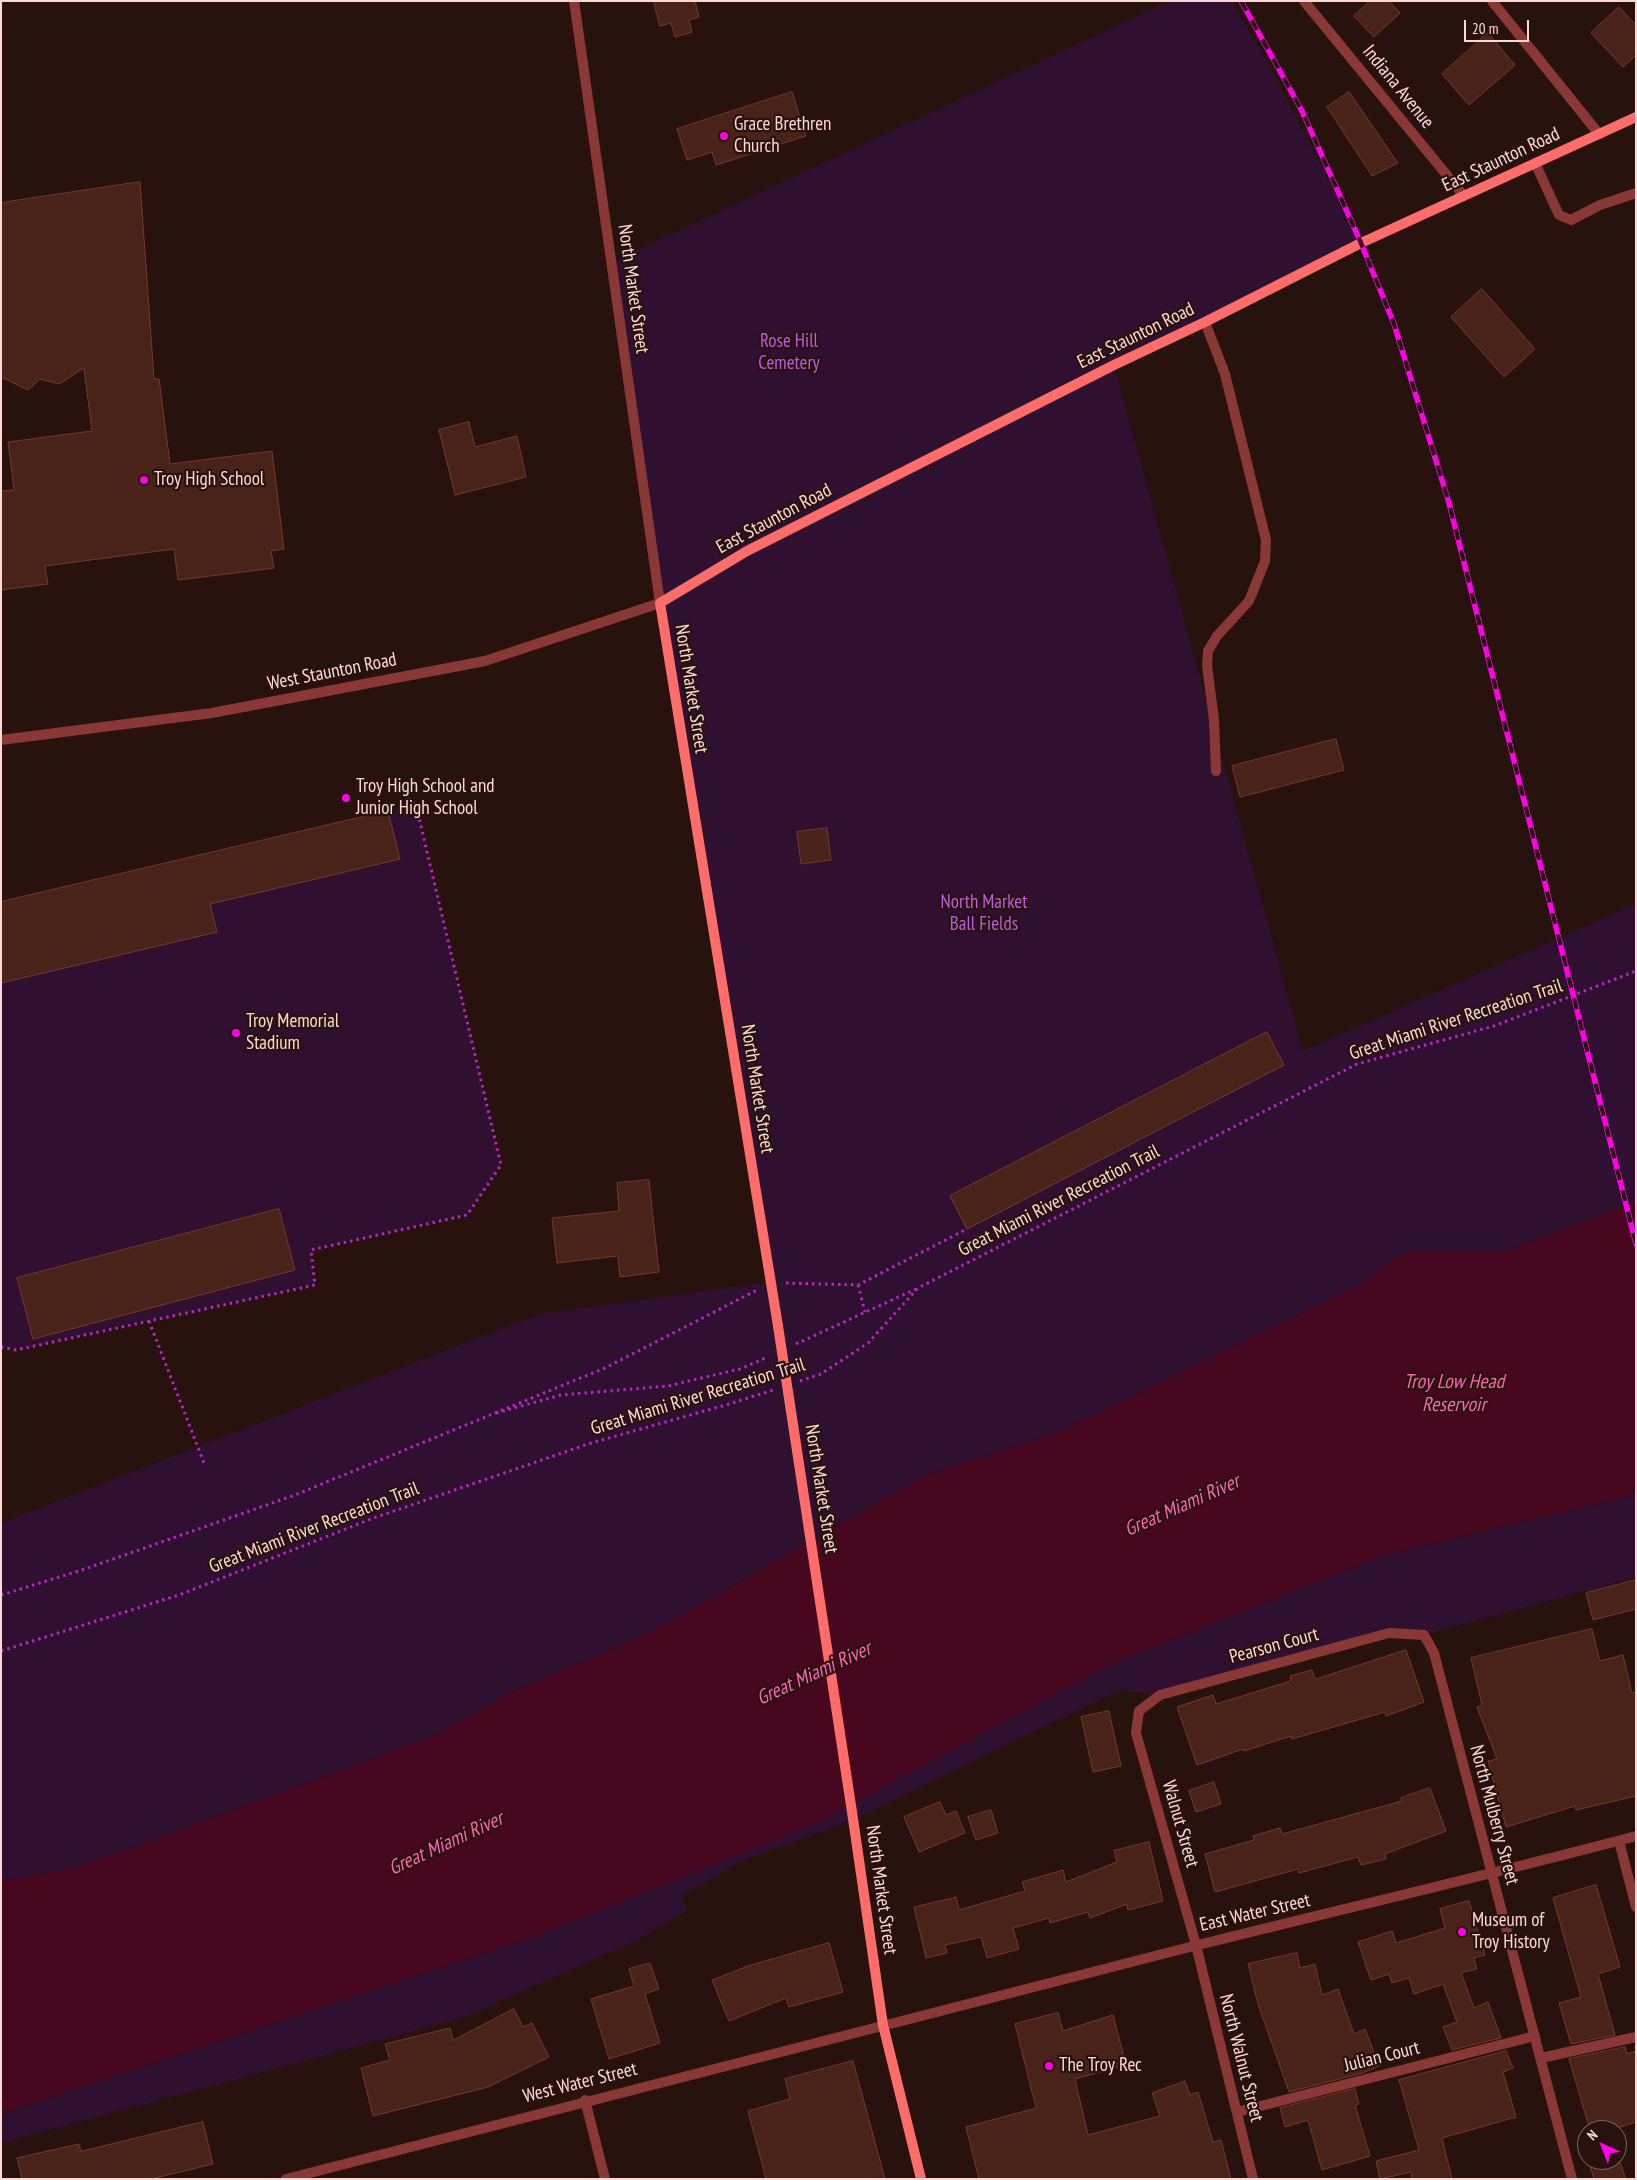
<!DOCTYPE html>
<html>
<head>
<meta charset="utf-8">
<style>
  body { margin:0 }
  #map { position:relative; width:1637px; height:2180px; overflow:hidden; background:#27120e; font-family:"PT Sans Narrow",sans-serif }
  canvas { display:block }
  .frame { position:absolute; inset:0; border:2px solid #ffd8d4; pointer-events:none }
  .north { position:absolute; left:1577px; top:2120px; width:50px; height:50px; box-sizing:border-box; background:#27120e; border:1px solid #7d615d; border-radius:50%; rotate:316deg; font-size:14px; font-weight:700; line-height:20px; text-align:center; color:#ffd8d4 }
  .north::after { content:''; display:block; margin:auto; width:18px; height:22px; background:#ff00e7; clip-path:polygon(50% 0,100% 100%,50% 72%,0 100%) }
  .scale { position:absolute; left:1464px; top:20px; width:65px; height:22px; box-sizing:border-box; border:2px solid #ffd8d4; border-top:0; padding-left:6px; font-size:15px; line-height:18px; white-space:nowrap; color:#ffd8d4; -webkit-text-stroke:4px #27120e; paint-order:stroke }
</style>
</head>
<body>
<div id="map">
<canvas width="1637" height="2180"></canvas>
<div class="frame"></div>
<div class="north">N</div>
<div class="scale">20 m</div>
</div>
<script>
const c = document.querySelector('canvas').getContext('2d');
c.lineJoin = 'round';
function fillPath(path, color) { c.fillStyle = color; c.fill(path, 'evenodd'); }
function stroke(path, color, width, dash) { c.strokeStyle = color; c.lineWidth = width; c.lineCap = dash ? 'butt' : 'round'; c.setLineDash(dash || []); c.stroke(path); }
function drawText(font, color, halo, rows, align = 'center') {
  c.font = font + ' "PT Sans Narrow",sans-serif'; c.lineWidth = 4.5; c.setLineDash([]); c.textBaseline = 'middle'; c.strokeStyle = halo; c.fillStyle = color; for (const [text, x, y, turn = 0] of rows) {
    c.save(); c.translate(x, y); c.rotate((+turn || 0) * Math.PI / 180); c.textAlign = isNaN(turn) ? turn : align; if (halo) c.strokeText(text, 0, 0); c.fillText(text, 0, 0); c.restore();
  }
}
fillPath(new Path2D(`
  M1170 1H1231L1266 59 1361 243 1114 366 1303 1051 1636 904V1202L1505 1251H1407L1358 1286 1061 1431 927 1475 656 1630 518 1689 434 1736 76 1868 1 1881V1523L540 1314 771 1282 612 262Z
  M416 805 501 1165 467 1215 311 1250 315 1285 16 1350 1 1347V902Z
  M1636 1495V1577L1424 1635 1389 1633 1160 1695 1119 1690 853 1820 744 1860 682 1895 686 1911 635 1941 462 2018 1 2143V2114L528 1939 1113 1663 1384 1555Z`), '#301031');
fillPath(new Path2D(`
  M1636 1202V1495L1384 1555 1113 1663 810 1826 528 1939 1 2114V1881L76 1868 434 1736 518 1689 656 1630 927 1475 1061 1431 1358 1286 1407 1251H1505Z`), '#47071f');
const building = new Path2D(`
  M654 1H695L699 17 689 20 692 32 675 37 671 23 660 26Z
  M1370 1H1389L1400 13 1374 37 1354 16Z
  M1619 7 1636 25V55L1623 67 1591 33Z
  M1488 33 1515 65 1469 105 1442 74Z
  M792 92 806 136 716 165 712 152 687 160 677 129Z
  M1349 92 1398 163 1372 176 1327 107Z
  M140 182 154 379H159L170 464 272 451 284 549 271 551 274 568 178 580 174 549 45 566 48 584 1 590V491L14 490 8 442 92 431 84 368 59 384 40 379 28 390 1 377V203Z
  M1482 289 1535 349 1504 377 1451 317Z
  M469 422 475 447 517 436 526 477 455 495 439 430Z
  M1336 739 1344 770 1240 797 1232 766Z
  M388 811 400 859 210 904 217 932 1 983V902Z
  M827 828 831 860 801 864 797 832Z
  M1267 1032 1284 1065 967 1229 950 1196Z
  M649 1180 659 1272 620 1277 618 1256 557 1263 552 1218 619 1211 617 1183Z
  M279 1209 295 1270 33 1339 17 1278Z
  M1636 1580V1609L1593 1620 1586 1593Z
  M1592 1629 1600 1661 1623 1655 1632 1693 1636 1692V1796L1576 1810 1575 1806 1506 1827 1488 1761 1497 1759 1477 1707 1482 1705 1471 1658Z
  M1406 1650 1424 1702 1386 1716 1385 1712 1292 1739 1291 1736 1244 1751 1243 1749 1197 1765 1177 1707 1213 1695 1216 1704 1291 1681 1290 1676 1312 1670 1315 1679Z
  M1109 1711 1121 1766 1093 1772 1081 1717Z
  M1214 1782 1221 1804 1196 1812 1189 1791Z
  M1430 1788 1446 1831 1385 1854 1386 1859 1361 1865 1358 1857 1299 1873 1298 1869 1215 1892 1205 1854 1254 1840 1253 1836 1280 1828 1282 1834 1402 1801 1401 1798Z
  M940 1802 946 1815 956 1811 965 1833 919 1852 904 1817Z
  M991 1810 998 1833 976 1840 968 1817Z
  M1149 1842 1163 1901 1128 1910 1127 1904 1090 1918 1088 1912 1050 1923 1049 1918 1013 1928 1019 1949 987 1958 981 1937 945 1945 947 1953 926 1958 914 1907 956 1897 959 1910 1025 1891 1022 1882 1063 1870 1066 1882 1117 1862 1114 1851Z
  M1596 1885 1620 1967 1598 1974 1615 2035 1571 2044 1559 2003 1581 1997 1553 1898Z
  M1469 1901 1485 1955 1474 1958 1477 1969 1461 1973 1474 2008 1488 2002 1501 2038 1452 2050 1443 2027 1457 2022 1443 1984 1414 1994 1409 1978 1392 1983 1389 1974 1371 1980 1358 1942 1392 1931 1396 1943 1445 1928 1440 1909Z
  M829 1943 843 1992 789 2007 786 1998 729 2021 712 1980 748 1966Z
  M1297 1953 1300 1968 1315 1964 1322 1995 1338 1989 1354 2034 1365 2029 1379 2066 1363 2073 1289 2092 1258 2004 1248 1964Z
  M650 1963 659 1989 645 1994 660 2043 609 2059 591 1999 634 1986 629 1969Z
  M514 2009 523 2027 532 2023 549 2057 488 2087 373 2116 361 2068 390 2060 385 2044 450 2028 453 2040Z
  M1058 2013 1063 2031 1113 2015 1126 2065 1075 2079 1088 2135 1160 2116 1152 2093 1185 2081 1190 2095 1198 2092 1213 2142 1221 2140 1231 2179H979L966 2127 1036 2108 1015 2024Z
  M1625 2047 1627 2054 1636 2051V2122L1611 2130H1590L1569 2059Z
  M1506 2051 1513 2068 1503 2072 1516 2117 1442 2138 1452 2179H1412L1411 2172 1380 2179 1376 2161 1419 2150 1399 2080Z
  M853 2061 885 2179H766L748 2111 790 2099 785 2079Z
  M1355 2089 1359 2104 1355 2105 1370 2156 1322 2170 1308 2120 1285 2127 1280 2108Z
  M203 2122 213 2164 151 2179H22L17 2158 79 2144 81 2151Z
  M1617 2154 1626 2179H1594L1588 2160H1617Z`);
fillPath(building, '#492219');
stroke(building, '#773829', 1);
stroke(new Path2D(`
  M786 1283 858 1285 967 1229
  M858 1285 865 1312
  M149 1321 204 1463
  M796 1344 916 1289
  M1 1347 16 1350 315 1285 311 1250 467 1215 501 1165 416 805 397 790
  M800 1381 821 1374 868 1343 918 1288 1357 1064 1494 1026 1636 971
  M496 1413 561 1395 668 1386 740 1369 768 1357
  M1 1595 82 1570 295 1495 605 1368 757 1290
  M1 1651 179 1595 371 1519 588 1444 729 1404 773 1390`), '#b527bf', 3, [2.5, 4]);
stroke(new Path2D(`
  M1492 1 1599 134
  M1535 163 1559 215 1571 220 1600 205 1636 193
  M1205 322 1225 374 1266 540 1265 561 1249 601 1217 636 1208 651 1207 665 1214 720 1216 771
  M1619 1841 1636 1907
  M1541 2058 1636 2037`), '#893836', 10);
stroke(new Path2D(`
  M1304 1 1464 196
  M1 740 212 713 485 661 660 603
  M585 2100 605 2179
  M1237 2112 1535 2036
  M286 2179C589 2100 891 2021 1194 1946 1342 1909 1489 1875 1636 1836
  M1253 2179 1196 1945 1136 1733 1139 1711 1160 1695 1389 1633 1424 1635 1434 1653 1572 2179`), '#893836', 10);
stroke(new Path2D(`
  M574 1 660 603`), '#893836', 10);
stroke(new Path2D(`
  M778 1326 660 603 747 551 1114 365 1205 322 1361 243 1636 117
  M852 1812 883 2025 921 2179`), '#ff6d6b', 10);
const rail = new Path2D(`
  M1241 1 1302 111 1361 243 1394 324 1449 503 1636 1244`);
stroke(rail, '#ff00e7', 5.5);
stroke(rail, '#27120e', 4, [11]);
stroke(new Path2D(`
  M778 1326 852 1812`), '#ff6d6b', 10);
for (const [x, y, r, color] of [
  [724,136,5,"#ff00e7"],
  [144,480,5,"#ff00e7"],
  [346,798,5,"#ff00e7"],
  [236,1033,5,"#ff00e7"],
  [1462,1932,5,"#ff00e7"],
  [1049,2066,5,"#ff00e7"]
]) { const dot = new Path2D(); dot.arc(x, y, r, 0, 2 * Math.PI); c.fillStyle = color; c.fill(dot); stroke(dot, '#27120e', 2); }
drawText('19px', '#ffd8d4', '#27120e', [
  ["Indiana Avenue",1398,87,51],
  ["East Staunton Road",1501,160,-25],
  ["North Market Street",633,289,82],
  ["East Staunton Road",1136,336,-26],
  ["East Staunton Road",774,519,-28],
  ["West Staunton Road",332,672,-11],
  ["North Market Street",691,689,81],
  ["Great Miami River Recreation Trail",1456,1020,-18],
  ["North Market Street",757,1089,81],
  ["Great Miami River Recreation Trail",1059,1201,-27],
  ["Great Miami River Recreation Trail",698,1397,-17],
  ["North Market Street",821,1489,81],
  ["Great Miami River Recreation Trail",314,1528,-21],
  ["Pearson Court",1274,1646,-15],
  ["North Mulberry Street",1494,1815,75],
  ["Walnut Street",1180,1824,74],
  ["North Market Street",881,1890,82],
  ["East Water Street",1255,1913,-13],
  ["Julian Court",1382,2057,-14],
  ["North Walnut Street",1241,2058,76],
  ["West Water Street",580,2083,-14]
]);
drawText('19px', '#ffd8d4', '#27120e', [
  ["Grace Brethren",734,125],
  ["Church",734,147],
  ["Troy High School",154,480],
  ["Troy High School and",356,787],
  ["Junior High School",356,809],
  ["Troy Memorial",246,1022],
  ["Stadium",246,1044],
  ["Museum of",1472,1921],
  ["Troy History",1472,1943],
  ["The Troy Rec",1059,2066]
], 'left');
drawText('19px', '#c258e7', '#27120e', [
  ["Rose Hill",789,342],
  ["Cemetery",789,364],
  ["North Market",984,903],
  ["Ball Fields",984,925]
]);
drawText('italic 20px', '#ff62b7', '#27120e', [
  ["Troy Low Head",1454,1382],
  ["Reservoir",1454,1405],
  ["Great Miami River",1182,1506,-24],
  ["Great Miami River",814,1674,-25],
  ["Great Miami River",446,1844,-25]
]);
</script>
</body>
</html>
